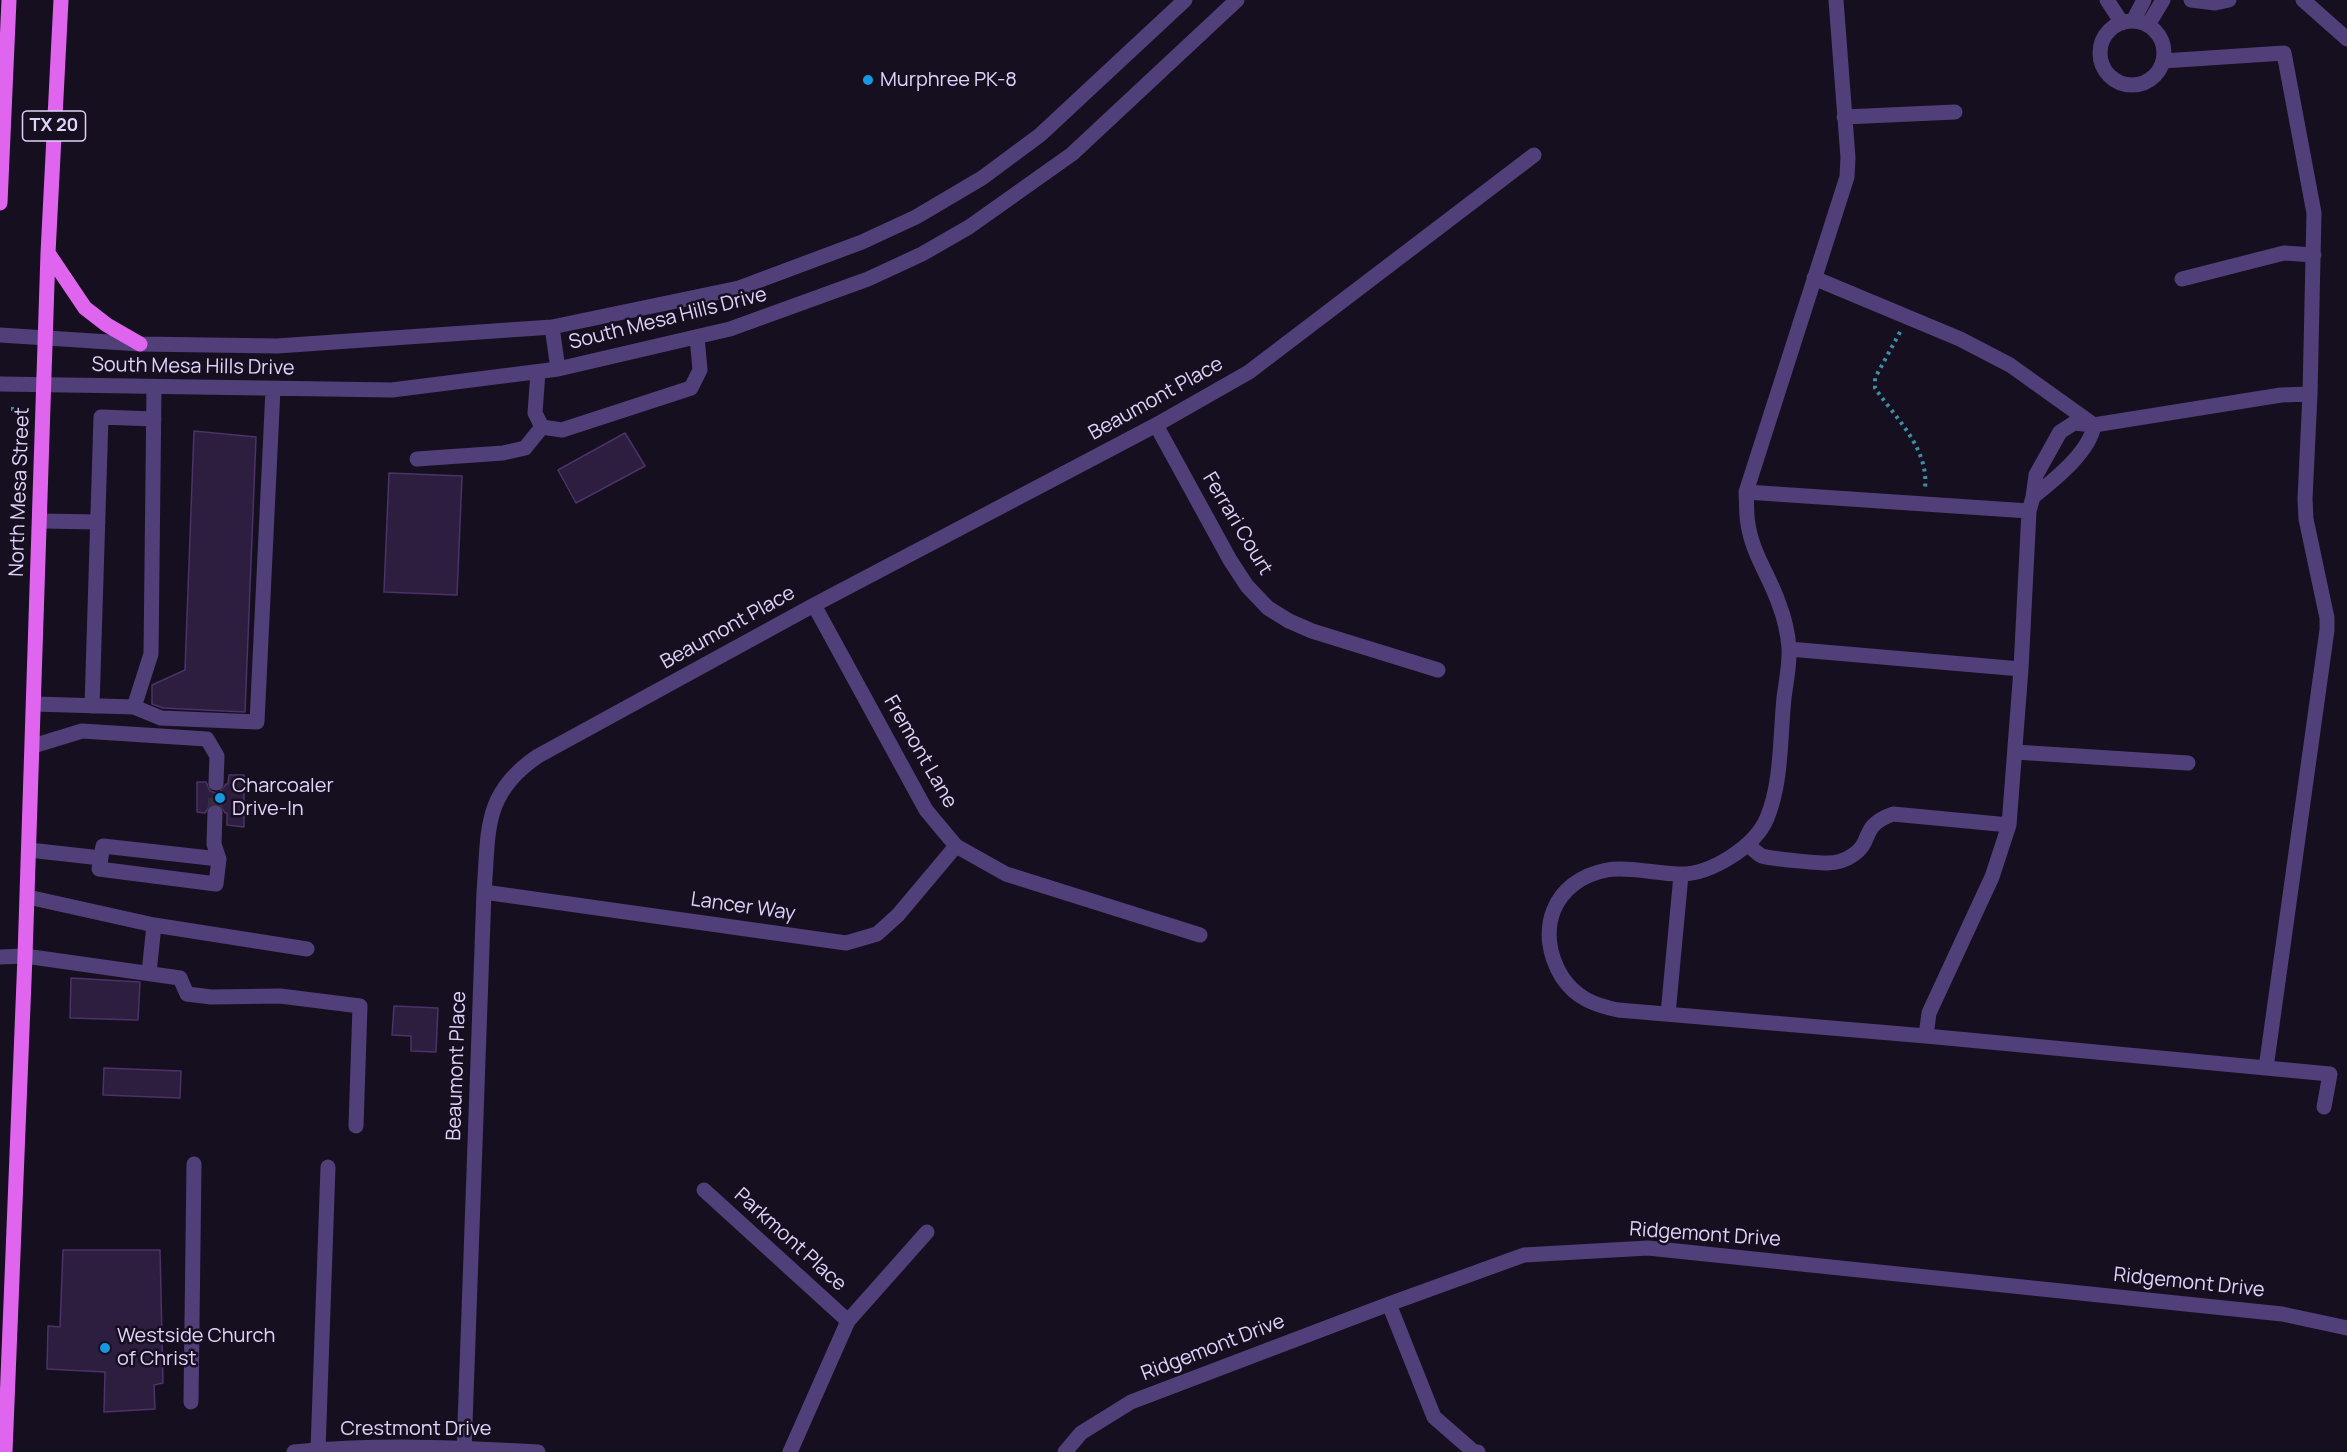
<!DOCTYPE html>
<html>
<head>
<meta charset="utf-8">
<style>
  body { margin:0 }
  canvas { display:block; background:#160f20 }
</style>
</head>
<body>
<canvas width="2347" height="1452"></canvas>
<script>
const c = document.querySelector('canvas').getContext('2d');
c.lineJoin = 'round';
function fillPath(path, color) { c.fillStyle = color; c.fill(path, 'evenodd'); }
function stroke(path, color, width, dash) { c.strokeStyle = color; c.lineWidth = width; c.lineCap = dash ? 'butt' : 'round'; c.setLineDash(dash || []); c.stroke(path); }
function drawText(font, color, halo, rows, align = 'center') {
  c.font = font + ' Manrope,sans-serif'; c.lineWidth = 5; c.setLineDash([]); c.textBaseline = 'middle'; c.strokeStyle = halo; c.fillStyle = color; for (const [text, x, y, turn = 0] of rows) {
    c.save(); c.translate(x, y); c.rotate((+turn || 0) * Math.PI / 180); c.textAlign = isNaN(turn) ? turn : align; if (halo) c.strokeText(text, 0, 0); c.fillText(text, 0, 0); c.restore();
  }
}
const building = new Path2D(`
  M194 431 256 437 245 712 163 708 152 704V685L185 670Z
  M625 433 645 466 576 503 558 470Z
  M389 473 462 476 457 595 384 592Z
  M229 775H244V827L227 825V813H225L220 804H211L205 813 197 812V782H206L210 791 216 793 221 791 226 784H228Z
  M71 978 140 982 138 1020 70 1018Z
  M394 1006 438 1008 436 1052 411 1051V1036L392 1035Z
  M104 1068 181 1071 180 1098 103 1095Z
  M63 1250H160L163 1383 154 1385 155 1409 104 1412 105 1372 47 1369 48 1326 60 1327Z`);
fillPath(building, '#2d1d3e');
stroke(building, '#4b3268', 1.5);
stroke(new Path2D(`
  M215 813 216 783`), '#342c41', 15, [15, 8]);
stroke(new Path2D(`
  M1900 332 1875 378V388C1896 419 1929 448 1925 488
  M11 409H20`), '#3b90a6', 4, [3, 4.5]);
stroke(new Path2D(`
  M1836 0 1848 158 1847 177 1746 492C1747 503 1746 514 1748 524 1752 553 1770 577 1779 604 1784 617 1788 635 1789 648 1790 664 1786 682 1784 698 1780 737 1782 782 1767 818 1755 847 1710 875 1679 874 1658 874 1626 866 1607 870 1553 880 1534 931 1562 977 1576 998 1594 1005 1618 1010L1926 1036 2330 1074 2324 1107
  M2107 0 2122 23
  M2191 0 2215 3 2229 0
  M2303 0 2347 39
  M2133 21 2144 0
  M2100 53a32 32 0 1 1 64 0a32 32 0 1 1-64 0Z
  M2148 25 2163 0
  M2163 61 2284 53 2314 213 2310 394 2305 499 2306 519 2327 618V630L2266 1068
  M1844 117 1955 112
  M1814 278 1960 339 2010 365 2094 425
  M2182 279 2284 253 2314 255
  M552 327 558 369
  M0 335 140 344 277 346 552 327 739 288 862 242 916 217 982 178 1040 135 1185 0
  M538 372 535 413 542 427 562 430 691 388 700 370 697 337
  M0 384 392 390 558 369 730 329 868 279 922 254 969 227 1072 154 1237 0
  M1156 425 1230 560 1247 586 1268 608 1289 621 1312 631 1438 670
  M2094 425C2090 452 2054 480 2033 497L2036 475 2060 432 2074 423 2094 425 2281 395 2310 394
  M417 459 503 453 525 448 542 427
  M1746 492 2029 511
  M41 521 98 522
  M814 605 926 810 956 846 1006 874 1200 935
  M1789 649 2021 669
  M34 704 134 707 161 718 257 722 273 389
  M92 706 101 417 154 419
  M134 707 151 654 154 387
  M33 746 82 731 207 739 217 756 216 783
  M2015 752 2188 763
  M215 813 214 844 219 859 216 884 99 869 103 846 219 859
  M1748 845C1752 848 1757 854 1762 856 1772 859 1817 863 1827 863 1836 863 1846 860 1853 855 1874 841 1859 826 1893 814L2009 825
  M29 850 101 858
  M484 892 846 943 877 934 898 915 956 846
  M28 897 154 925 307 949
  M0 957 25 956 180 978 187 994 211 997 280 996 360 1006 356 1126
  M149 973 154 925
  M1668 1014 1681 875
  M1926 1036 1929 1013 1992 877 2009 825 2021 669 2029 511 2033 497
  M704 1190 848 1321
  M1389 1304 1434 1417 1474 1452H1478
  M191 1402 194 1164
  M318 1450 328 1167
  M294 1452C375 1444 457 1447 538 1452
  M464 1452 484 892C489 831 482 794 538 756L814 605 1156 425 1249 372 1534 155
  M790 1452 848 1321 927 1232
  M1065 1452 1081 1433 1131 1402 1389 1304 1524 1255 1648 1248 2282 1314 2347 1328`), '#513f7a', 15);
stroke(new Path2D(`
  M0 203 9 0
  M48 253 85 308 107 325 140 344
  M5 1452 25 956 48 253 61 0`), '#df65ef', 15);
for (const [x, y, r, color] of [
  [868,80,6,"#1898e1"],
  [220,798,6,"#1898e1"],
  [105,1348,6,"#1898e1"]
]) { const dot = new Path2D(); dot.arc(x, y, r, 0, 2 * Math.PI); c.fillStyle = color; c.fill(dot); stroke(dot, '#160f20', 2); }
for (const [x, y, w] of [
  [54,126,63]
]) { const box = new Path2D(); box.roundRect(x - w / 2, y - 15, w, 30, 4.5); c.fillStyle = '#160f20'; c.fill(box); stroke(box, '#e1d2fa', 1.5); }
drawText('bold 18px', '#e1d2fa', null, [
  ["TX 20",54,126]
]);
drawText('20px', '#e1d2fa', '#160f20', [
  ["Murphree PK-8",880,80],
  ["Charcoaler",232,786],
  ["Drive-In",232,809],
  ["Westside Church",117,1336],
  ["of Christ",117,1359]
], 'left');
drawText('20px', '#e1d2fa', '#160f20', [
  ["South Mesa Hills Drive",668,319,-14],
  ["South Mesa Hills Drive",193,367,1],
  ["Beaumont Place",1156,399,-29],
  ["North Mesa Street",20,492,-88],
  ["Ferrari Court",1237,524,59],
  ["Beaumont Place",728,628,-29],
  ["Fremont Lane",920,752,60],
  ["Lancer Way",743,907,8],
  ["Beaumont Place",457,1066,-88],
  ["Ridgemont Drive",1705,1235,4],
  ["Parkmont Place",790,1240,42],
  ["Ridgemont Drive",2189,1283,6],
  ["Ridgemont Drive",1213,1348,-21],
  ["Crestmont Drive",416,1429]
]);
</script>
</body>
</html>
